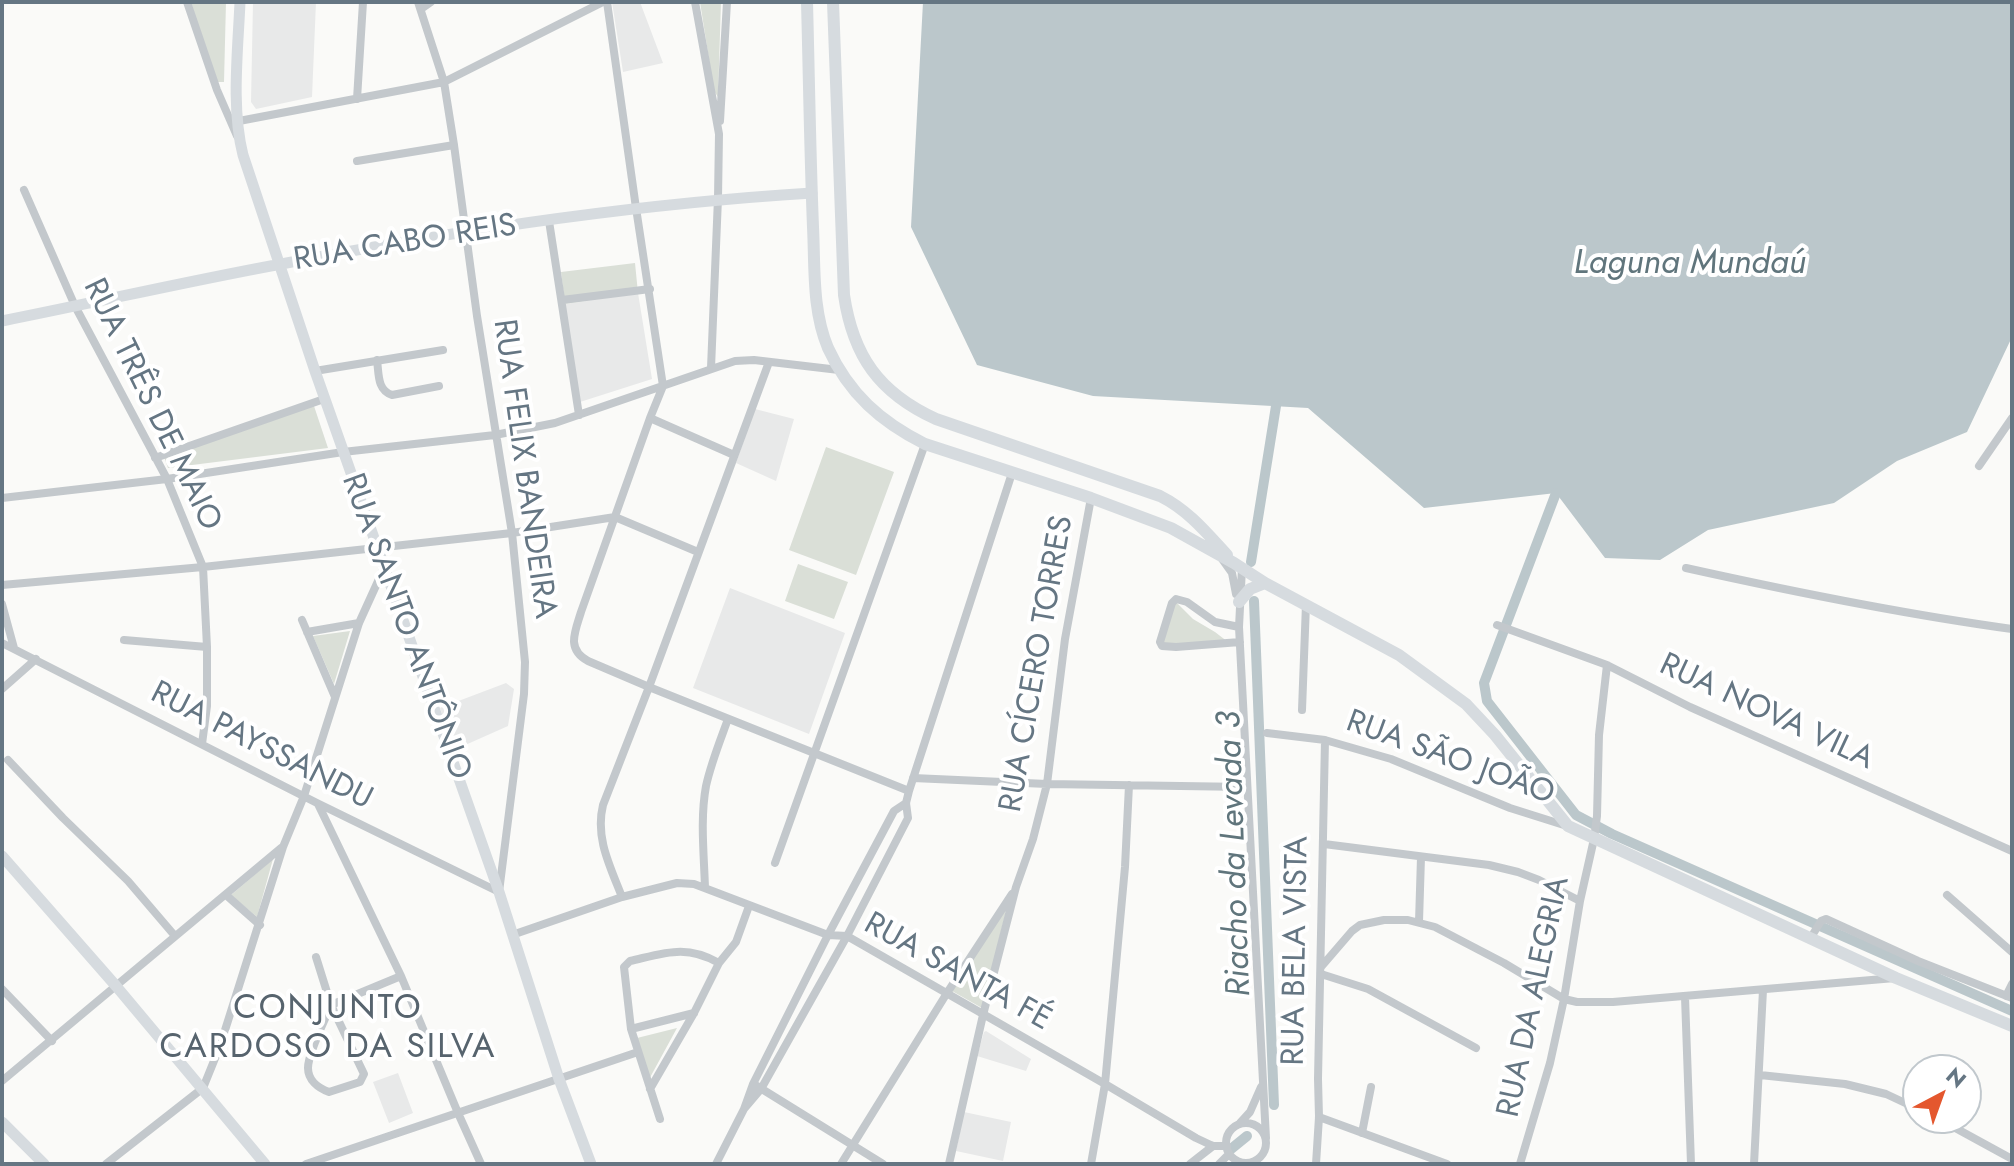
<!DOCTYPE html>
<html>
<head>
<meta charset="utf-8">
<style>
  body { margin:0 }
  #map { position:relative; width:2014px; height:1166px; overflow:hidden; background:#fafaf8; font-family:Jost,sans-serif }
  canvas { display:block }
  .frame { position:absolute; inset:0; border:4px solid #657683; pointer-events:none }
  .north { position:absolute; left:1902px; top:1054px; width:80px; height:80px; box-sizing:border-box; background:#fff; border:2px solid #c1c8cd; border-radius:50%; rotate:41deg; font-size:22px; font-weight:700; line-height:32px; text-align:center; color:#657683 }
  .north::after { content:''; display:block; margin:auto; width:28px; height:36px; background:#e4572e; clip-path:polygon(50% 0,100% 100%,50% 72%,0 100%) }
</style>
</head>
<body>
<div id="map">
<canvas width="2014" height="1166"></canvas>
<div class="frame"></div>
<div class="north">N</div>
</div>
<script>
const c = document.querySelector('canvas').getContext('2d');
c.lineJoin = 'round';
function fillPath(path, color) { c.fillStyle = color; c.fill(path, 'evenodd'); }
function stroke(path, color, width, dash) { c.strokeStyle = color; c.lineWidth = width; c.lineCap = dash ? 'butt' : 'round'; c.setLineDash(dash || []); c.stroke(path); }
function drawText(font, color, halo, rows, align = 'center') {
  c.font = font + ' Jost,sans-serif'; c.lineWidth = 8; c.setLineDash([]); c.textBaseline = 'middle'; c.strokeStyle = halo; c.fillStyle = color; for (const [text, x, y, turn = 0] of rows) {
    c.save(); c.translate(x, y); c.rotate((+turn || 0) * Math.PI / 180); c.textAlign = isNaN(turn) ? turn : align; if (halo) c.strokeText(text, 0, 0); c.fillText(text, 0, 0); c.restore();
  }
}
fillPath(new Path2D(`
  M253 2H316L312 97 256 109 251 102Z
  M612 2H640L663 63 623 72Z
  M638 293 652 379 580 402 565 304Z
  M755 409 794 419 776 481 736 463Z
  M730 588 845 633 809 734 693 688Z
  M506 683 514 689 508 726 454 750 440 708Z
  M986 1031 1031 1059 1026 1071 977 1056 984 1032Z
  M398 1073 413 1113 389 1123 373 1082Z
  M964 1112 1011 1122 1003 1161 956 1151Z`), '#e8e9e9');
fillPath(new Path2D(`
  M191 2H226L224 82H215Z
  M700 2H721L718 97 714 91Z
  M635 263 638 293 565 304 561 272Z
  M313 403 328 448 168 468 164 457Z
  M826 447 894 472 856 575 789 550Z
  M798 564 848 582 834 619 785 601Z
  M1176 602 1193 619 1215 632 1228 642 1161 647Z
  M350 631 334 684 313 636Z
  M273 859 257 917 231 895Z
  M1007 907 982 1008 952 991Z
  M677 1028 647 1083 633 1039Z`), '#dadfd7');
fillPath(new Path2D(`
  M923 2H2012V337L1967 432 1897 461 1834 503 1708 530 1660 560 1605 558 1556 493 1424 508 1308 408 1093 396 977 365 911 227Z`), '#bbc7cb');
stroke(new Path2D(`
  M1556 493 1484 683 1487 701 1576 815 1612 834 2012 1011
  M1251 562 1276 406
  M1254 601 1274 1105
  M1231 1149 1247 1136`), '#bbc7cb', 10);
stroke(new Path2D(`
  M187 2 217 90 237 136
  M607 2 636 208 663 386 650 418 581 612C575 632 566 649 588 661L649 687 909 791
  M695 2 719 134 718 198 711 368
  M421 9 431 2
  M357 99 363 2
  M239 121 444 82 603 2
  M720 121 727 2
  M357 161 454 145
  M24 190 75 306 167 479 203 567 207 647V706L202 744
  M549 221 579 415
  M562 300 650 289
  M377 360C379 374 377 390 392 395L439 386
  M315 371 443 350
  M650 418 734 455
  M155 458 324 399
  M1979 466 2012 418
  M2 498 167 479 343 452 495 435 555 423 735 361 754 360 839 370
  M1222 559 1232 573 1236 594
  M1242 568 1239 627 1266 1138
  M1686 568C1794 592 1903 614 2012 629
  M2 585 203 567 512 533 615 517 698 552
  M2 604 14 648
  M302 620 335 697
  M1497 625 1607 665 1690 707 2012 851
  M1239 627 1215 622 1187 602 1176 599 1172 603 1160 642 1162 646 1176 647 1240 642
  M307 632 359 623
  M124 640 207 647
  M2 643 317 803 499 892 524 694 525 662 512 533 477 316 454 145 444 82 418 2
  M2 689 36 659
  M1302 710 1306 604
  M1267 733 1325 740 1391 759 1510 808 1567 826
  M8 760 63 818 128 881 175 936
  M913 778 1047 784 1247 787
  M318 804 401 976 458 1113 481 1164
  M1324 844 1489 865 1518 872 1539 880 1580 901
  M775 863 925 444
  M705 888C704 854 700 819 706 786 711 763 720 741 728 719
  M226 895 260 925
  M1947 895 2012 952
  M622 897C610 866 595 838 603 805L649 687 769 362
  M1419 922 1421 857
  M512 935 622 897 677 883 694 884 828 935 847 936 1105 1084 1196 1138 1213 1146H1227
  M1810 939 1821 921 1826 919 1918 961 2012 998
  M316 957 331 1005 364 1074 360 1082 329 1092C318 1088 308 1080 308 1068 308 1053 325 1020 331 1005L401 976
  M1321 967 1352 931 1360 925 1384 920H1408L1435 927 1504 963 1564 999 1577 1002H1613L1895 978
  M1321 974 1368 989 1476 1048
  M2 989 52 1041
  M2006 996 2012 984
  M1685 997 1691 1164
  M631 1029 694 1013
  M1760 1075 1845 1084 1886 1094 1918 1109
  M2 1081 281 848
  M757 1086 883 1164
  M650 1089 694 1013 719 963 736 942 749 906
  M744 1109 761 1089 847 936 908 818 906 803 909 791 1012 473
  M1319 1117 1447 1164
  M1937 1118 2012 1159
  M660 1119 631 1029 624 967 630 961C665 953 686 944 719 963
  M1226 1143a20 20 0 1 1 40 0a20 20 0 1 1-40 0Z
  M1240 1123 1250 1112 1261 1087
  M1362 1133 1371 1087
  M106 1164 203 1088 220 1046 283 847 304 796 359 623 384 568
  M306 1164 638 1052
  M716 1164 744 1109 753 1084 828 935 894 811 906 803
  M841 1164 947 993 1012 894
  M949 1164 983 1015 1016 887 1033 839 1047 784 1065 639 1091 498
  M1091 1164 1105 1084 1125 867 1129 785
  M1190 1164 1213 1146
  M1219 1164 1229 1154
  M1316 1164 1319 1117 1318 1079 1325 740
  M1520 1164 1550 1063 1564 999 1580 901 1594 839 1597 816 1599 735 1607 665
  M1754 1164 1763 990`), '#c3c8cc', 8);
stroke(new Path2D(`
  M240 2C238 50 231 108 243 155L315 371 499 892 559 1079 591 1164
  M2 321C93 303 184 282 276 265 453 231 632 204 812 193
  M2 856 116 986 265 1164
  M2 1122 44 1164`), '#d6dbdf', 11);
stroke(new Path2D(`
  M807 2C809 77 810 152 813 227 815 267 812 310 828 348 849 394 881 422 925 444L1091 498 1171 528 1234 563 1265 583 1399 655 1466 704 1495 735 1568 826 1896 978 2012 1026
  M833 2 844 295C853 356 879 393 936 419L1160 496C1188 510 1206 532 1227 555
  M1239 602 1250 589 1265 583`), '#d6dbdf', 12);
drawText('32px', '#657683', '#fff', [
  ["RUA CABO REIS",405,244,-9],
  ["RUA TRÊS DE MAIO",151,405,64],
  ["RUA FELIX BANDEIRA",523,469,82],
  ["RUA SANTO ANTÔNIO",405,627,70],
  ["RUA CÍCERO TORRES",1038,664,-80],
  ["RUA NOVA VILA",1766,713,25],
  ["RUA PAYSSANDU",261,747,27],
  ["RUA SÃO JOÃO",1450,759,20],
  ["RUA BELA VISTA",1297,951,-89],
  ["RUA SANTA FÉ",957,973,29],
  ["RUA DA ALEGRIA",1535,997,-78]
]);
drawText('italic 34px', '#60757c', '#fff', [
  ["Laguna Mundaú",1690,265],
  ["Riacho da Levada 3",1236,854,-92]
]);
c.letterSpacing = '2px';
drawText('34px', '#57646e', '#fff', [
  ["CONJUNTO",328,1010],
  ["CARDOSO DA SILVA",328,1049]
]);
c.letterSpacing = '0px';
</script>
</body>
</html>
